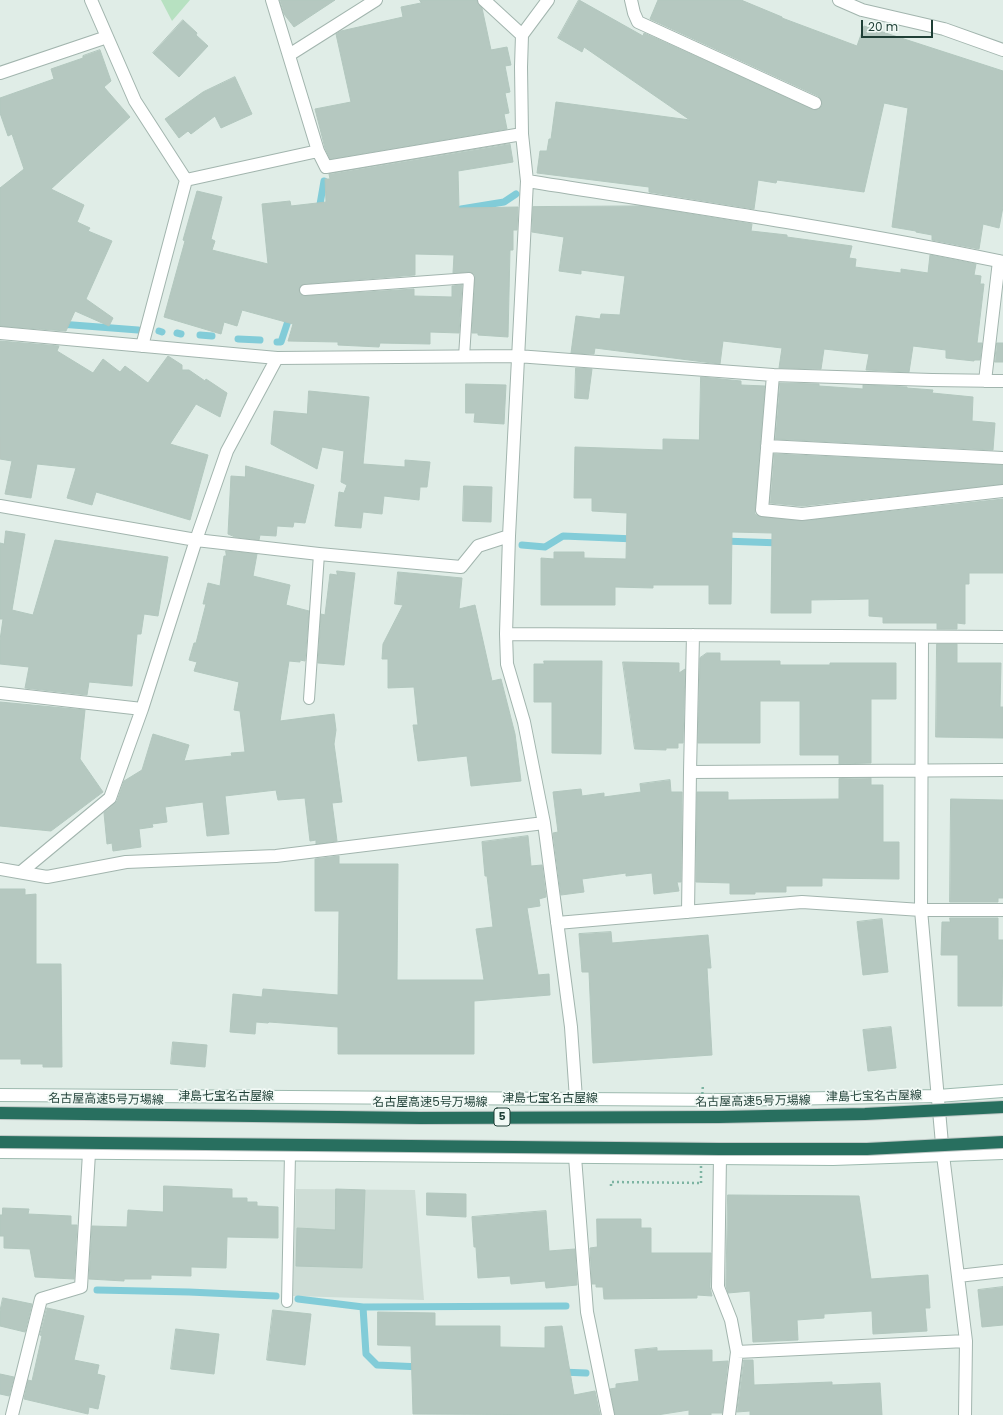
<!DOCTYPE html>
<html>
<head>
<meta charset="utf-8">
<style>
  body { margin:0 }
  #map { position:relative; width:1003px; height:1415px; overflow:hidden; background:#e0ede7; font-family:Poppins,sans-serif }
  canvas { display:block }
  .scale { position:absolute; left:861px; top:20px; width:72px; height:18px; box-sizing:border-box; border:2px solid #1f3f36; border-top:0; padding-left:5px; font-size:12px; line-height:14px; white-space:nowrap; color:#1f3f36; -webkit-text-stroke:3px #f1f9f5; paint-order:stroke }
</style>
</head>
<body>
<div id="map">
<canvas width="1003" height="1415"></canvas>
<div class="scale">20 m</div>
</div>
<script>
const c = document.querySelector('canvas').getContext('2d');
c.lineJoin = 'round';
function fillPath(path, color) { c.fillStyle = color; c.fill(path, 'evenodd'); }
function stroke(path, color, width, dash) { c.strokeStyle = color; c.lineWidth = width; c.lineCap = dash ? 'butt' : 'round'; c.setLineDash(dash || []); c.stroke(path); }
function drawText(font, color, halo, rows, align = 'center') {
  c.font = font + ' Poppins,"Noto Sans JP",sans-serif'; c.lineWidth = 3.5; c.setLineDash([]); c.textBaseline = 'middle'; c.strokeStyle = halo; c.fillStyle = color; for (const [text, x, y, turn = 0] of rows) {
    c.save(); c.translate(x, y); c.rotate((+turn || 0) * Math.PI / 180); c.textAlign = isNaN(turn) ? turn : align; if (halo) c.strokeText(text, 0, 0); c.fillText(text, 0, 0); c.restore();
  }
}
fillPath(new Path2D(`
  M296 1189 415 1190 424 1300 293 1296Z`), '#ceddd6');
fillPath(new Path2D(`
  M161 0H190L172 21Z`), '#b7e1c1');
stroke(new Path2D(`
  M461 209 504 202 516 194
  M319 210 324 181
  M60 324 138 330
  M159 331 162 332
  M177 333 181 334
  M200 335 212 336
  M238 339 260 340
  M277 342H281L290 315
  M723 541 781 543
  M522 545 545 547 563 536 635 539
  M97 1290 189 1292 276 1296
  M298 1299 363 1307 566 1306
  M363 1307 366 1354 377 1365 421 1367
  M561 1372 586 1373`), '#82ccd8', 7);
const building = new Path2D(`
  M280 0H335L294 27 284 14Z
  M420 0H477L479 5 482 8 491 50 507 47 511 65 505 66 510 92 505 93 509 113 504 114 507 129 330 159 325 148 315 109 351 102 336 34 341 31 403 17 401 7 421 3Z
  M579 0 643 36 644 33 815 110 819 109 822 106 821 99 818 96 650 19 658 0H741L782 17V18L857 46 864 26 1003 71V207L999 228 983 224 979 249 932 240V235L916 232V231L892 227 908 108 884 103 864 192 777 180 776 183 758 180 754 209 649 192V187L537 173 540 151H547L549 139H551L556 102 690 120 584 47 582 52 558 38Z
  M183 20 197 33 196 35 208 46 179 77 153 53Z
  M100 50 111 81 104 87 130 117 51 189 84 205 77 222 90 228 88 231 112 241 86 299 113 318 109 326 75 311 66 331 0 326V188L24 169 12 134 8 136 0 113V98L54 79 51 69 83 58V56Z
  M235 77 252 114 221 128 215 116 191 134 188 131 179 138 165 119 203 92Z
  M510 144 513 162 458 171 459 208 518 207 517 230H513V250H510L508 337 478 335V333H472L475 275 472 273 469 272 453 273 454 255 415 254V275L305 284 299 288 300 294 305 296 414 289V296L452 297V286L462 285 459 333 430 332V344L380 343 379 347 338 345V342L288 341 293 324 242 310 237 326 224 322 221 334 164 317 175 277 185 241 183 240 197 191 222 197 211 239 215 241 212 250 268 264 262 204 290 201 291 206 326 202 325 179H330L329 174Z
  M641 206 752 224 751 231 787 235V237L852 246 849 258 856 259 855 267 901 273V269L928 273 930 255 976 264 974 275 981 276 980 284H984L977 343H982L980 360H974V361L946 358V350L913 346 909 372 866 370 869 354 824 349 821 369 779 368 782 348 723 341 720 364 595 348 594 354 571 353 576 316 600 319 601 314 620 315 625 276 581 270V274L559 271 564 237 532 232 533 207Z
  M0 341 59 346 57 351 93 373 103 359 120 372 125 366 148 383 168 356 182 365V370H189L205 381 206 379 227 393 220 417 196 404 170 444 208 455 190 520 96 492 92 505 67 498 76 468 37 464 31 498 5 494 12 461 0 459Z
  M997 343H1003V362H995Z
  M576 368 592 369 588 399 575 398Z
  M701 377 741 381V385L765 386 755 509V514L758 516 803 521 1003 499V573H969V584H965V624L957 623V629H937V623H883V617L869 616V599L811 600V613H771L772 533 732 532 731 604H709V585H653V588L615 587V605H541V558L554 559V552H584V558L626 559 627 513 592 511V498H574L575 447 663 450V439L699 440Z
  M780 383 819 384V386L863 389V385L907 387V388L933 390 932 393 973 397 972 421 995 423 993 450 775 439Z
  M466 384 506 385 504 424 474 422 475 413H466Z
  M309 391 369 397 363 464 405 467V460L430 462 427 487H420L419 500 384 496 382 514 363 512 361 528 335 526 339 492 344 493 347 485 341 482 344 451 322 447 317 469 271 444 274 411 307 414Z
  M774 454 1003 465V484L802 506 770 503Z
  M246 466 314 485 305 523 294 522 293 527 277 526 276 536 260 535 259 540 235 537 228 534 231 476 245 477Z
  M464 486 492 487 491 522 463 521Z
  M6 531 25 534 12 610 33 615 55 540 168 557 158 616 144 614 141 634H137L132 686 89 682 87 695 25 688 29 667 0 664V640L3 619H0V543L4 544Z
  M226 551 257 554 253 576 290 585 286 605 309 611 305 661 300 660V662L289 661 280 721 334 714 336 730 334 744 342 802 332 803 337 841 316 844V840L310 841 305 798 278 800 276 790 225 796 229 834 207 836 203 802 165 807 167 822 152 824 153 827 139 829 141 847 113 851 112 843 107 844 104 813 117 801 124 781 142 770 153 734 189 745 184 761 232 756 231 753 245 752 240 711 234 710 239 682 194 671 197 662 189 660 194 643H196L206 604H203L208 583 220 586 224 556H226Z
  M337 571 355 573 344 665 318 663 321 614 325 615 330 574 337 575Z
  M398 572 462 578 459 609 475 605 492 681 501 679 515 734 521 781 471 786 467 756 418 761 413 725H418L414 687 388 688V659H382L383 644 403 605 395 604Z
  M937 644H957V663H1001L1000 707H1003V738L936 737Z
  M707 653H720V661H780V665H830V663H896V699H871V763L839 764V755H800V701H760V743H698L700 658Z
  M544 661H602L601 754 552 753V702H534V664H544Z
  M623 662 679 663V673L685 669 683 743H678V748H666V750L635 749Z
  M0 702 85 710 80 759 103 792 51 831 0 826Z
  M871 778V785H883V842H899V879L822 878V886H786V892H755V894H730V883L696 882 697 792H728V800L839 799V779Z
  M670 780 671 792H682L681 882H677L679 891 654 894 652 873 626 876V873L582 879 584 892 561 895 553 833 558 832 553 792 581 789 582 796 604 793V797L641 792 640 784Z
  M951 799 1003 800V898H998V902H950Z
  M528 836 531 866 542 865 546 897 539 899 540 906 527 908 538 975 549 974 550 995 474 1001V1054H338V1027L269 1022 268 1023 256 1022 255 1034 230 1032 233 994 262 997 263 989 338 995 339 911H315V859L339 856V864H398L397 980H484L476 929 493 927 487 876H485L482 842Z
  M0 889H25V895L36 894V964H61L62 1067H43V1064H21V1059H0Z
  M950 918H998V940H1003L1002 1006H958V955H941L942 922H950Z
  M882 919 888 972 863 975 857 922Z
  M611 932 612 943 708 935 711 968H707L712 1055 593 1063 589 972H582L579 934Z
  M891 1027 896 1068 868 1071 863 1030Z
  M173 1042 207 1045 205 1067 171 1064Z
  M164 1186 232 1189V1198H247V1202H257V1206L278 1207V1238L227 1237 226 1268 191 1267V1276L151 1275V1279H124V1281L89 1279 92 1226 127 1227 128 1210 163 1212Z
  M336 1189 365 1190 362 1268 296 1266 297 1228 335 1230Z
  M427 1193 466 1194V1217L427 1215Z
  M728 1195 859 1196 871 1279 928 1275 930 1308H925L927 1331 873 1334 872 1311 824 1314V1318L797 1320 798 1340 753 1342 750 1291 728 1293 726 1286Z
  M3 1208 29 1209 28 1214 71 1216V1225H77L74 1279 35 1277 30 1249 4 1248V1236H0V1215H2Z
  M546 1211 549 1251 575 1249 577 1285 546 1288 545 1281 511 1284 510 1276 478 1278 476 1247H474L472 1217Z
  M597 1219H641V1228H651V1253H711L710 1287 712 1296 697 1295V1298L604 1299 603 1287H596V1284H592L590 1248 597 1247Z
  M1003 1287V1325L982 1327 978 1290Z
  M3 1298 32 1304 25 1332 0 1326V1311Z
  M47 1308 84 1316 74 1360 99 1365 97 1374 105 1376 98 1409 89 1407 88 1414 24 1399 28 1380 32 1381 42 1336 40 1335Z
  M273 1310 311 1314 305 1365 267 1360Z
  M378 1312 435 1313V1326H500V1347L545 1348V1327L562 1326 574 1395 595 1391 600 1415 413 1414 411 1346 378 1345Z
  M176 1329 219 1334 214 1374 171 1369Z
  M657 1348V1351L712 1350V1362L728 1361 722 1413H711V1415H689V1410L657 1415H615L610 1389 616 1388V1384L639 1381 635 1350Z
  M744 1360H753L754 1385 832 1382V1385L880 1383 882 1415H750V1411L737 1412Z
  M0 1374 14 1377 9 1396 0 1394Z`);
fillPath(building, '#b5c8c0');
stroke(building, '#b2c7be', 1);
const service = new Path2D(`
  M305 290 469 278 464 357
  M309 699 319 554
  M287 1302 290 1154`);
const minor = new Path2D(`
  M91 0 135 101 186 180
  M272 0 318 151 326 167 522 134
  M484 0 522 35
  M548 0 522 35 521 67 522 134 527 181 509 536 506 634 507 664 524 722 544 823 571 1027 576 1099
  M631 0 634 13 638 22 815 103
  M839 0 862 10 944 29 1003 50
  M289 55 376 0
  M0 73 107 37
  M527 181C686 206 845 229 1003 262
  M0 333 277 358 517 356 773 375 932 380 1003 381
  M142 346 186 180 318 151
  M773 375 762 510 802 514 1003 491
  M985 381 999 261
  M767 446 1003 458
  M0 506 196 540 319 554 461 567 478 546 509 536
  M506 634 1003 637
  M693 635 690 772 1003 770
  M922 637 921 910 943 1155 966 1341 965 1415
  M0 693 142 709
  M0 869 47 877 126 862 276 856 544 823
  M21 872 110 798 142 709 196 540 227 451 277 358
  M688 912 690 772
  M557 923 802 902 921 910H1003
  M575 1157 587 1312 608 1415
  M720 1157 718 1287 731 1320 737 1352 729 1415
  M958 1276 1003 1271
  M737 1352 966 1341
  M12 1415 41 1299 81 1287 89 1153`);
const secondary = new Path2D(`
  M0 1095 726 1100 938 1096 1003 1091
  M0 1152 833 1159 1003 1153`);
stroke(service, '#a2b5ae', 12);
stroke(minor, '#a2b5ae', 14);
stroke(secondary, '#9dbaaf', 14);
stroke(new Path2D(`
  M611 1186V1182L701 1183`), '#7db4a2', 2.5, [2, 3]);
stroke(service, '#fff', 10);
stroke(minor, '#fff', 12);
stroke(secondary, '#fff', 12);
const motorwayBridge = new Path2D(`
  M0 1113 421 1118 719 1117 865 1114 1003 1107
  M0 1142 719 1149H867L1003 1142`);
stroke(motorwayBridge, '#c0c9c7', 14, []);
stroke(new Path2D(`
  M702 1099 703 1084
  M701 1183V1166`), '#7db4a2', 2.5, [2, 3]);
stroke(motorwayBridge, '#286f5f', 12);
for (const [x, y, w] of [
  [502,1117,16]
]) { const box = new Path2D(); box.roundRect(x - w / 2, y - 9, w, 18, 3); c.fillStyle = '#f1f9f5'; c.fill(box); stroke(box, '#1f3f36', 1); }
drawText('bold 11px', '#1f3f36', null, [
  ["5",502,1117]
]);
drawText('12px', '#1f3f36', '#f1f9f5', [
  ["津島七宝名古屋線",226,1097],
  ["津島七宝名古屋線",874,1097,-1],
  ["津島七宝名古屋線",550,1099],
  ["名古屋高速5号万場線",106,1100,1],
  ["名古屋高速5号万場線",753,1102,-1],
  ["名古屋高速5号万場線",430,1103]
]);
</script>
</body>
</html>
